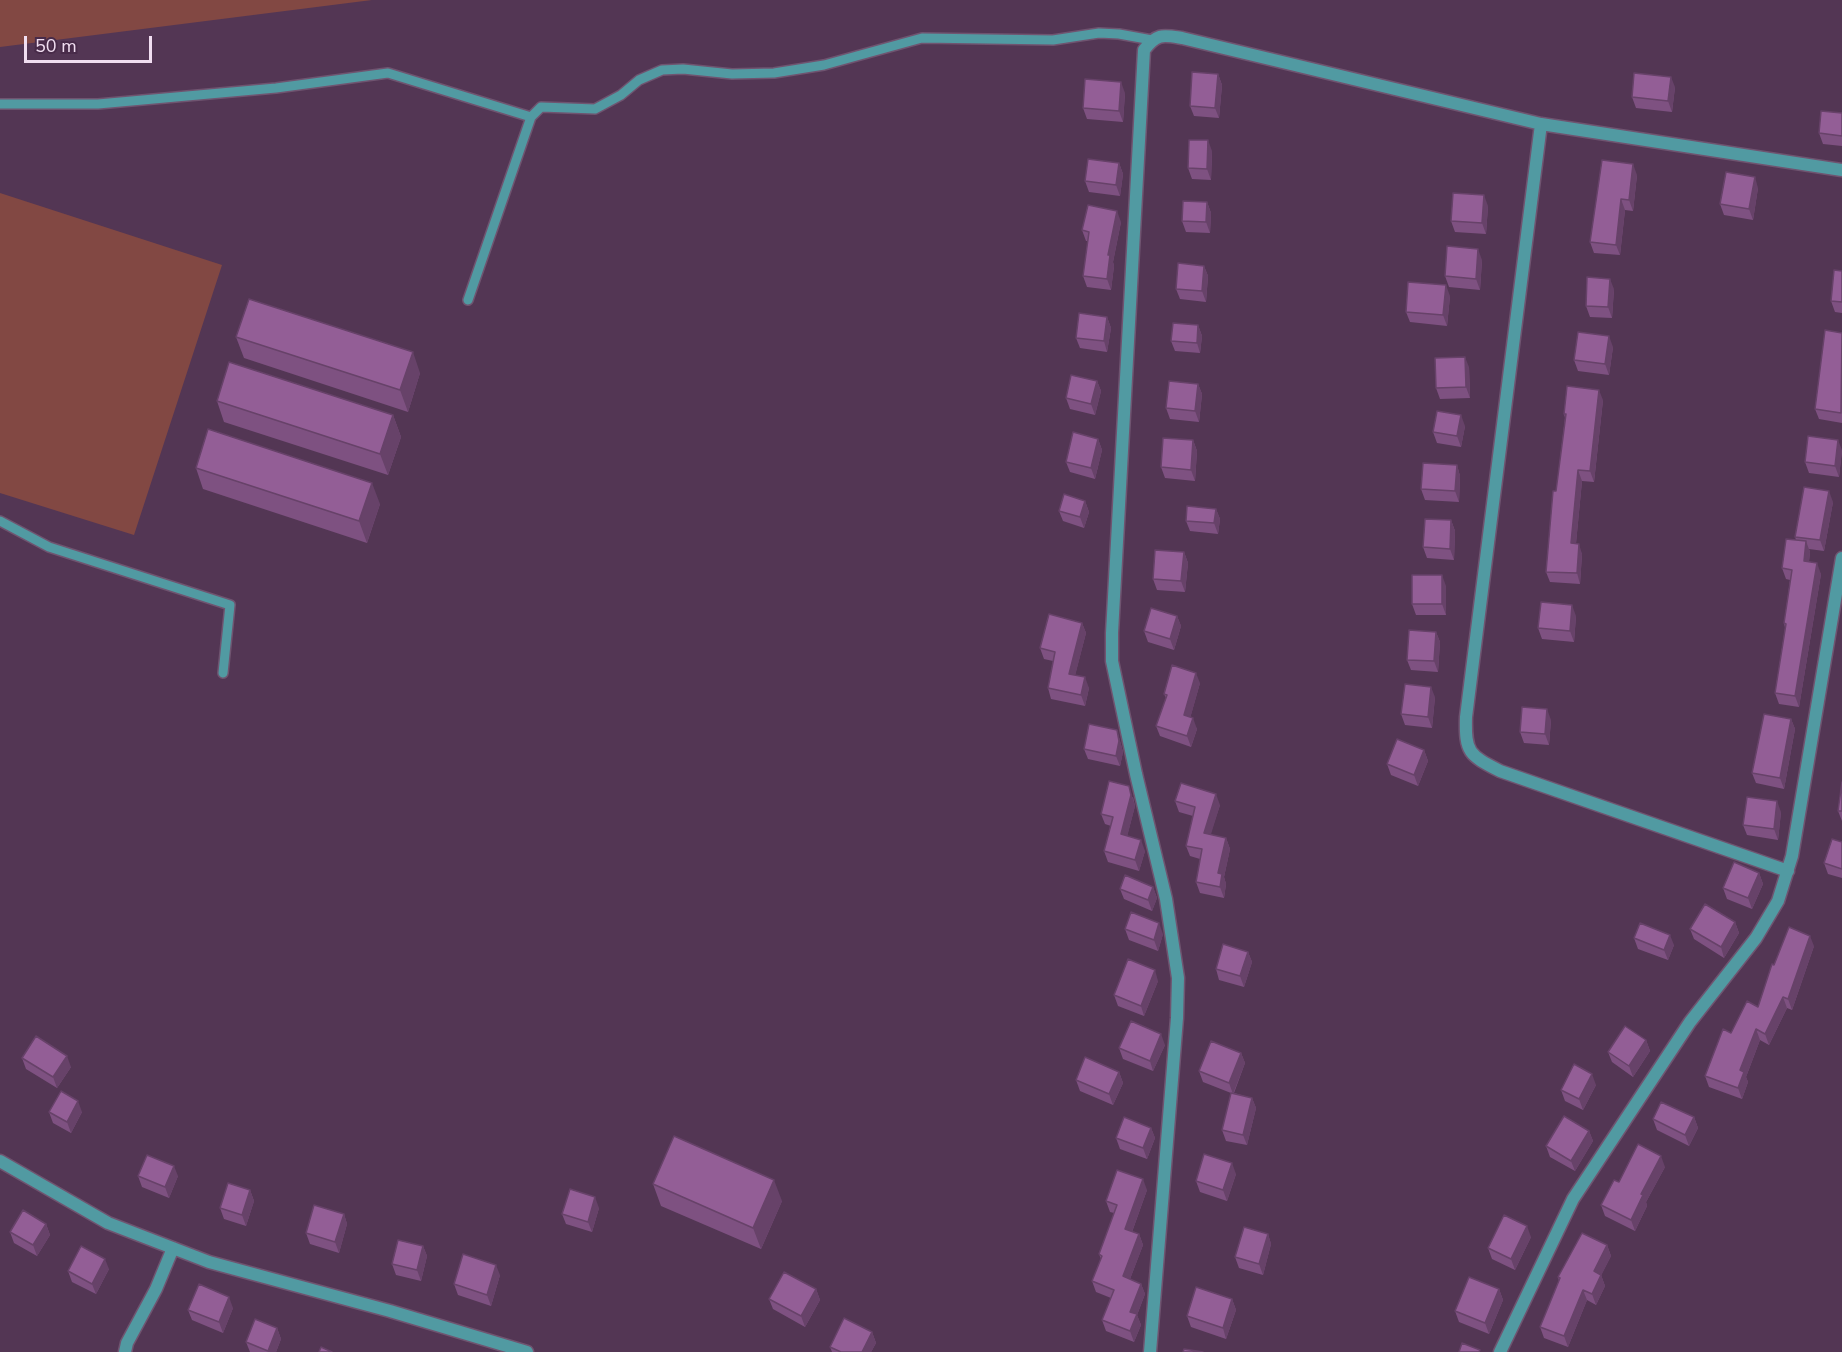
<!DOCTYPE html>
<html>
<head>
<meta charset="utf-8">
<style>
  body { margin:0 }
  #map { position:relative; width:1842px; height:1352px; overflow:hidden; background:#533654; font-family:"Nunito Sans",sans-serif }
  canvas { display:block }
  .scale { position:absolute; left:24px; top:36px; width:128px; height:27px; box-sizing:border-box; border:3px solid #f1def1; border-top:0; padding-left:8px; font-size:18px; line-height:21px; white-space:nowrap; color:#f1def1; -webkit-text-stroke:4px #482b49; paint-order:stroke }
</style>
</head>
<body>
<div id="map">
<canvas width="1842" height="1352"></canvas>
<div class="scale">50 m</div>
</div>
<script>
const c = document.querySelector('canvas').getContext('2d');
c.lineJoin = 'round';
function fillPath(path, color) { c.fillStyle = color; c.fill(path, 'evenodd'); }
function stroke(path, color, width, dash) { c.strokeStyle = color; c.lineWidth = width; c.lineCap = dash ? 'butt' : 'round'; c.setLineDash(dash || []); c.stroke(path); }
fillPath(new Path2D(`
  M0 0H372L0 47Z
  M0 193 222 265 134 535 0 493Z`), '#824843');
const service = new Path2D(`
  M0 104H98L276 88 388 73 531 117 468 300
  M531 117 541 107 595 109 621 95 639 80 662 70 683 69 732 74 774 73 824 65 922 38 1053 40 1099 33 1119 34 1152 40
  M0 521 49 547 230 605 223 673`);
const minor = new Path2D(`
  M1541 124 1466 717C1465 753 1469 755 1500 771L1788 871
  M0 1161 108 1223 209 1262 390 1311 527 1352
  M125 1352 127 1343 156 1289 173 1248
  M1150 1352 1177 1018 1178 978 1166 899 1136 774 1112 661V633L1144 50C1157 33 1163 35 1182 38L1541 124 1842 170
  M1500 1352 1573 1199 1690 1022 1756 938 1778 901 1792 856 1842 558`);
stroke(service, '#6f5470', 12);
stroke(minor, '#6f5470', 15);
stroke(service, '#519aa2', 9);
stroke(minor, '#519aa2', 12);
fillPath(new Path2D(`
  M1218 74 1222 85 1219 118 1194 116 1190 106Z
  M1675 87 1672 112 1636 108 1632 97Z
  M1125 93 1123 122 1087 119 1083 108Z
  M1842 113V146L1823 144 1819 133Z
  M1212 151 1211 180 1192 179 1188 168Z
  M1119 163 1123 174 1120 196 1089 192 1085 181Z
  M1637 175 1633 211 1625 210 1620 255 1594 253 1590 242Z
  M1758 188 1753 220 1724 215 1720 204Z
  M1207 202 1211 213 1210 233 1186 232 1182 221Z
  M1488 206 1486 234 1455 232 1451 221Z
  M1121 222 1113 262 1114 266 1111 290 1087 287 1083 276 1088 241H1086L1082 230Z
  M1482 260 1480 290 1449 287 1445 276Z
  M1204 266 1208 276 1206 302 1180 299 1176 289Z
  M1842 271V313L1835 312 1831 301Z
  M1614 289 1612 318 1590 317 1586 306Z
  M1450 296 1447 326 1410 322 1406 312Z
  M1107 317 1111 328 1107 352 1080 348 1076 338Z
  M1198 325 1202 336 1200 353 1175 351 1171 341Z
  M1842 333V423L1819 419 1815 409Z
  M236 337 420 373 408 412 244 358Z
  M1613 347 1609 375 1578 371 1574 360Z
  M1469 367 1470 398 1440 399 1436 388Z
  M1097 381 1101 391 1095 415 1070 409 1066 398Z
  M1198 384 1202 394 1199 422 1170 419 1166 408Z
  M1603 400 1594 482 1582 481 1576 543 1582 554 1580 584 1550 582 1546 572 1565 418 1564 414Z
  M217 401 393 415 401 437 388 475 224 422Z
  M1465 426 1461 447 1437 443 1433 432Z
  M1098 439 1102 450 1095 479 1070 472 1066 462Z
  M1193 440 1197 451 1195 481 1165 478 1161 467Z
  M1842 450 1839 477 1809 473 1805 462Z
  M1457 465 1460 476 1459 502 1425 500 1421 489Z
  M196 468 380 504 367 543 203 489Z
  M1085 501 1089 512 1084 528 1063 521 1059 511Z
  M1833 502 1824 551 1809 549 1810 552 1809 561 1821 574 1799 707 1779 704 1775 693 1785 628 1784 623 1790 580 1786 579 1782 568 1796 540 1795 537Z
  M1216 509 1220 519 1218 534 1190 531 1186 521Z
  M1451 520 1455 531 1454 560 1427 558 1423 547Z
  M1184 552 1188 563 1185 592 1157 590 1153 579Z
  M1446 586V615H1416L1412 604Z
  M1177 616 1181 626 1174 650 1148 642 1144 631Z
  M1576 616 1574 642 1542 639 1538 628Z
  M1082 623 1086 633 1075 675 1089 688 1085 706 1051 699 1048 688 1053 661 1044 659 1040 648Z
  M1436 632 1440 642 1438 672 1411 670 1407 660Z
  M1200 683 1190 718 1197 729 1191 747 1160 736 1156 726 1166 698 1164 694Z
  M1435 697 1432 728 1405 725 1401 714Z
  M1791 719 1795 729 1784 789 1756 783 1752 773Z
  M1551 720 1549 745 1524 743 1520 732Z
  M1117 730 1123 752 1120 766 1088 759 1084 749Z
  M1424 750 1428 761 1418 786 1391 775 1387 764Z
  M1842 782V821L1838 811Z
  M1133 797 1135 806 1127 836 1145 851 1139 871 1108 862 1104 851 1111 826 1105 824 1101 814Z
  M1175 801 1220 805 1210 835 1226 838 1230 849 1224 877 1226 884 1224 898 1200 893 1196 882 1200 859 1190 856 1186 846 1193 816 1179 812Z
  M1781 812 1778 840 1747 835 1743 825Z
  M1842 842V878L1828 874 1824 863Z
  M1759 873 1763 884 1752 909 1727 899 1723 888Z
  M1153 887 1157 898 1152 911 1124 899 1120 889Z
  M1735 922 1739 933 1724 958 1694 939 1690 929Z
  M1125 929 1163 934 1158 951 1129 940Z
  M1634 938 1674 945 1668 960 1638 949Z
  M1814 946 1792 1010 1787 1008 1769 1045 1760 1040 1746 1077 1748 1082 1742 1099 1709 1087 1705 1076 1731 1033 1758 1007 1774 965Z
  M1248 952 1252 962 1244 987 1219 980 1216 969Z
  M1158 981 1144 1016 1118 1006 1114 995Z
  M1646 1040 1650 1051 1633 1077 1612 1062 1608 1052Z
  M1165 1045 1153 1071 1123 1059 1119 1048Z
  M1241 1053 1245 1063 1234 1093 1252 1098 1256 1108 1247 1145 1226 1141 1222 1130 1231 1093 1203 1082 1199 1071Z
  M22 1058 71 1067 57 1088 26 1069Z
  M1119 1072 1123 1083 1113 1105 1080 1091 1076 1080Z
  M1596 1085 1583 1110 1565 1101 1561 1090Z
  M49 1112H82L71 1133 53 1123Z
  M1694 1117 1698 1128 1689 1146 1657 1130 1653 1119Z
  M1151 1128 1155 1138 1147 1159 1120 1149 1116 1138Z
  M1589 1131 1593 1141 1575 1171 1550 1157 1546 1146Z
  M1665 1167 1646 1202 1647 1206 1635 1231 1605 1216 1601 1205 1619 1182Z
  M1236 1174 1227 1201 1200 1192 1196 1181Z
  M138 1176H178L169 1198 142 1187Z
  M653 1184 782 1201 761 1249 661 1206Z
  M250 1190 254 1201 246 1226 224 1219 220 1208Z
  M1147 1190 1132 1232 1139 1234 1143 1245 1130 1279 1141 1284 1145 1294 1137 1315 1141 1325 1134 1342 1106 1331 1102 1320 1111 1298 1096 1292 1092 1281 1101 1259 1099 1254 1114 1213 1110 1212 1106 1201Z
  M599 1208 592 1232 566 1224 562 1214Z
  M344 1214 347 1224 339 1253 310 1244 306 1233Z
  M46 1224 50 1235 37 1256 14 1243 10 1232Z
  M1268 1234 1271 1244 1263 1275 1239 1268 1235 1257Z
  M1531 1237 1515 1270 1492 1259 1488 1248Z
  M1607 1245 1611 1256 1601 1275 1605 1286 1596 1305 1587 1300 1568 1347 1544 1338 1540 1327 1559 1281 1558 1277Z
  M423 1246 427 1256 421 1281 396 1275 392 1264Z
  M109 1269 96 1294 72 1282 68 1271Z
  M500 1275 491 1306 458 1295 454 1284Z
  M816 1289 820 1300 805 1327 773 1309 769 1299Z
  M1499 1289 1503 1300 1489 1334 1459 1322 1455 1311Z
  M1232 1299 1236 1310 1226 1339 1191 1327 1187 1316Z
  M233 1308 223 1333 192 1320 188 1310Z
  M277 1328 281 1339 276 1352H250L246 1342Z
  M872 1332 876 1343 871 1352H832L830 1347Z`), '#7e5181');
fillPath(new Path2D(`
  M1218 74 1222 85 1219 118 1215 108Z
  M1671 77 1675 87 1672 112 1668 101Z
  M1121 82 1125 93 1123 122 1119 111Z
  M1208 140 1212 151 1211 180 1207 169Z
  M1119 163 1123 174 1120 196 1116 185Z
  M1633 164 1637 175 1633 211 1629 200Z
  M1755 177 1758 188 1753 220 1749 209Z
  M1484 195 1488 206 1486 234 1482 223Z
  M1621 199 1625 210 1620 255 1616 245Z
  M1207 202 1211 213 1210 233 1206 222Z
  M1117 211 1121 222 1113 262 1114 266 1111 290 1107 279 1108 255Z
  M1478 249 1482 260 1480 290 1476 279Z
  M1204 266 1208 276 1206 302 1202 291Z
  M1610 279 1614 289 1612 318 1608 307Z
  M1446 285 1450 296 1447 326 1443 315Z
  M1107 317 1111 328 1107 352 1104 341Z
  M1198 325 1202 336 1200 353 1197 343Z
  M1609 336 1613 347 1609 375 1605 364Z
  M413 352 420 373 408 412 400 390Z
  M1465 357 1469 367 1470 398 1466 387Z
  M1097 381 1101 391 1095 415 1091 404Z
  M1198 384 1202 394 1199 422 1195 411Z
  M1599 390 1603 400 1594 482 1590 471Z
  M393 415 401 437 388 475 380 454Z
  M1461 415 1465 426 1461 447 1457 436Z
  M1098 439 1102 450 1095 479 1091 468Z
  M1193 440 1197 451 1195 481 1191 470Z
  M1838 440 1842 450 1839 477 1835 466Z
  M1457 465 1460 476 1459 502 1455 491Z
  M1578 470 1582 481 1575 554 1571 543Z
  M372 483 380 504 367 543 359 521Z
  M1829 491 1833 502 1824 551 1820 540Z
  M1085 501 1089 512 1084 528 1080 517Z
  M1216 509 1220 519 1218 534 1214 523Z
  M1451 520 1455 531 1454 560 1450 549Z
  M1806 541 1810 552 1808 572 1804 561Z
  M1579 544 1582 554 1580 584 1577 573Z
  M1184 552 1188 563 1185 592 1181 581Z
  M1817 563 1821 574 1799 707 1795 696Z
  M1442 575 1446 586V615L1442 604Z
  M1572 605 1576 616 1574 642 1570 631Z
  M1177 616 1181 626 1174 650 1170 639Z
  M1082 623 1086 633 1073 684 1069 674Z
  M1436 632 1440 642 1438 672 1434 661Z
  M1196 673 1200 683 1188 726 1184 715Z
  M1085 677 1089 688 1085 706 1081 695Z
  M1431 687 1435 697 1432 728 1428 717Z
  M1547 709 1551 720 1549 745 1545 734Z
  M1193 718 1197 729 1191 747 1187 736Z
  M1791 719 1795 729 1784 789 1780 778Z
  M1117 730 1123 752 1120 766 1116 756Z
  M1424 750 1428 761 1418 786 1414 775Z
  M1129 786 1135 806 1125 845 1121 834Z
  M1216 794 1220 805 1208 844 1204 833Z
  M1777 801 1781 812 1778 840 1774 829Z
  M1226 838 1230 849 1224 877 1226 884 1224 898 1220 887 1218 873Z
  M1141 840 1145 851 1139 871 1135 860Z
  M1759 873 1763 884 1752 909 1748 898Z
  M1153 887 1157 898 1152 911 1148 900Z
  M1735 922 1739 933 1724 958 1721 947Z
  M1159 923 1163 934 1158 951 1154 940Z
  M1670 935 1674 945 1668 960 1664 950Z
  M1810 936 1814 946 1792 1010 1788 999Z
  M1248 952 1252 962 1244 987 1240 976Z
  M1155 970 1158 981 1144 1016 1141 1006Z
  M1783 997 1787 1008 1769 1045 1765 1034Z
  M1756 1029 1760 1040 1746 1077 1748 1082 1742 1099 1738 1088 1740 1070Z
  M1161 1034 1165 1045 1153 1071 1150 1061Z
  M1646 1040 1650 1051 1633 1077 1629 1066Z
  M1241 1053 1245 1063 1233 1094 1229 1083Z
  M67 1056 71 1067 57 1088 53 1077Z
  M1119 1072 1123 1083 1113 1105 1109 1094Z
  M1592 1074 1596 1085 1583 1110 1579 1099Z
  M1252 1098 1256 1108 1247 1145 1243 1135Z
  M78 1101 82 1112 71 1133 67 1122Z
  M1694 1117 1698 1128 1689 1146 1685 1135Z
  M1151 1128 1155 1138 1147 1159 1143 1148Z
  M1589 1131 1593 1141 1575 1171 1571 1161Z
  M1661 1156 1665 1167 1646 1202 1647 1206 1635 1231 1631 1220 1641 1194Z
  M1232 1163 1236 1174 1227 1201 1223 1190Z
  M174 1166 178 1176 169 1198 165 1187Z
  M1143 1179 1147 1190 1129 1240 1125 1229Z
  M774 1180 782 1201 761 1249 753 1228Z
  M250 1190 254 1201 246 1226 242 1215Z
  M595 1197 599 1208 592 1232 588 1222Z
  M344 1214 347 1224 339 1253 335 1242Z
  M46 1224 50 1235 37 1256 33 1245Z
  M1527 1226 1531 1237 1515 1270 1511 1259Z
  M1139 1234 1143 1245 1127 1287 1123 1276Z
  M1268 1234 1271 1244 1263 1275 1259 1264Z
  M1607 1245 1611 1256 1599 1280 1601 1275 1605 1286 1596 1305 1592 1294 1594 1271Z
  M423 1246 427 1256 421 1281 417 1270Z
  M105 1259 109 1269 96 1294 92 1284Z
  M496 1265 500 1275 491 1306 487 1295Z
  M1141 1284 1145 1294 1137 1315 1141 1325 1134 1342 1130 1331V1312Z
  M816 1289 820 1300 805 1327 801 1316Z
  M1499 1289 1503 1300 1489 1334 1485 1323Z
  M1583 1290 1587 1300 1568 1347 1564 1336Z
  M229 1297 233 1308 223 1333 219 1322Z
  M1232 1299 1236 1310 1226 1339 1223 1328Z
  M277 1328 281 1339 276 1352H268Z
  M872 1332 876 1343 871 1352H862Z`), '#674269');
const building = new Path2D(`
  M1192 72 1218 74 1215 108 1190 106Z
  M1634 73 1671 77 1668 101 1632 97Z
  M1085 79 1121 82 1119 111 1083 108Z
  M1821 111 1842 113V136L1819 133Z
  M1189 140H1208L1207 169 1188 168Z
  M1088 159 1119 163 1116 185 1085 181Z
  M1602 160 1633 164 1629 200 1621 199 1616 245 1590 242Z
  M1726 172 1755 177 1749 209 1720 204Z
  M1453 193 1484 195 1482 223 1451 221Z
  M1183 201 1207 202 1206 222 1182 221Z
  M1088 205 1117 211 1108 255H1110L1107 279 1083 276 1089 232 1082 230Z
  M1447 246 1478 249 1476 279 1445 276Z
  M1178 263 1204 266 1202 291 1176 289Z
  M1834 270 1842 271V302L1831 301Z
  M1587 277 1610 279 1608 307 1586 306Z
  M1408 282 1446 285 1443 315 1406 312Z
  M249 299 413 352 400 390 236 337Z
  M1079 313 1107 317 1104 341 1076 338Z
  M1173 323 1198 325 1197 343 1171 341Z
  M1825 330 1842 333 1841 413 1815 409Z
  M1578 332 1609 336 1605 364 1574 360Z
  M1465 357 1466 387 1436 388 1435 358Z
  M229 362 393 415 380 454 217 401Z
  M1071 375 1097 381 1091 404 1066 398Z
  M1169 381 1198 384 1195 411 1166 408Z
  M1567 386 1599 390 1590 471 1578 470 1571 543 1579 544 1577 573 1546 572 1553 491H1556L1566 414H1564Z
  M1437 411 1461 415 1457 436 1433 432Z
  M208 429 372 483 359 521 196 468Z
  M1073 432 1098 439 1091 468 1066 462Z
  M1808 436 1838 440 1835 466 1805 462Z
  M1163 438 1193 440 1191 470 1161 467Z
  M1423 463 1457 465 1455 491 1421 489Z
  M1804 487 1829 491 1820 540 1795 537Z
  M1064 494 1085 501 1080 517 1059 511Z
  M1187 506 1216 509 1214 523 1186 521Z
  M1425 519 1451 520 1450 549 1423 547Z
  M1786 539 1806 541 1804 561 1817 563 1795 696 1775 693 1786 624 1784 623 1792 570 1782 568Z
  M1155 550 1184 552 1181 581 1153 579Z
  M1412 575H1442V604H1412Z
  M1541 602 1572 605 1570 631 1538 628Z
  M1151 608 1177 616 1170 639 1144 631Z
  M1049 614 1082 623 1069 674 1085 677 1081 695 1048 688 1055 652 1040 648Z
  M1409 630 1436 632 1434 661 1407 660Z
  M1172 665 1196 673 1184 715 1193 718 1187 736 1156 726 1167 695 1164 694Z
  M1405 684 1431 687 1428 717 1401 714Z
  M1522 707 1547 709 1545 734 1520 732Z
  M1764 714 1791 719 1780 778 1752 773Z
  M1089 724 1117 730 1119 741 1116 756 1084 749Z
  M1397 739 1424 750 1414 775 1387 764Z
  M1109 781 1129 786 1131 795 1121 834 1141 840 1135 860 1104 851 1113 817 1101 814Z
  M1842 782V811H1838Z
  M1181 783 1216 794 1204 833 1226 838 1218 873 1222 874 1220 887 1196 882 1202 849 1186 846 1195 807 1175 801Z
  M1747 797 1777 801 1774 829 1743 825Z
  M1832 839 1842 842V869L1824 863Z
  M1734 862 1759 873 1748 898 1723 888Z
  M1125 875 1153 887 1148 900 1120 889Z
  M1705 904 1735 922 1721 947 1690 929Z
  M1131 912 1159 923 1154 940 1125 929Z
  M1640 923 1670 935 1664 950 1634 938Z
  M1789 927 1810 936 1788 999 1783 997 1765 1034 1756 1029 1740 1070 1744 1072 1738 1088 1705 1076 1723 1029 1731 1033 1747 1001 1758 1007 1772 964 1774 965Z
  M1223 944 1248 952 1240 976 1216 969Z
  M1128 959 1155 970 1141 1006 1114 995Z
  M1131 1021 1161 1034 1150 1061 1119 1048Z
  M1625 1026 1646 1040 1629 1066 1608 1052Z
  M36 1036 67 1056 53 1077 22 1058Z
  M1211 1041 1241 1053 1229 1083 1199 1071Z
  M1085 1057 1119 1072 1109 1094 1076 1080Z
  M1574 1064 1592 1074 1579 1099 1561 1090Z
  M61 1091 78 1101 67 1122 49 1112Z
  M1231 1093 1252 1098 1243 1135 1222 1130Z
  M1661 1102 1694 1117 1685 1135 1653 1119Z
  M1564 1116 1589 1131 1571 1161 1546 1146Z
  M1124 1117 1151 1128 1143 1148 1116 1138Z
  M674 1136 774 1180 753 1228 653 1184Z
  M1638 1144 1661 1156 1641 1194 1643 1195 1631 1220 1601 1205 1614 1180 1619 1182Z
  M1204 1154 1232 1163 1223 1190 1196 1181Z
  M147 1155 174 1166 165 1187 138 1176Z
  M1117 1170 1143 1179 1125 1229 1139 1234 1123 1276 1141 1284 1130 1312 1137 1314 1130 1331 1102 1320 1114 1290 1092 1281 1102 1256 1099 1254 1117 1205 1106 1201Z
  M228 1183 250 1190 242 1215 220 1208Z
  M570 1189 595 1197 588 1222 562 1214Z
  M314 1205 344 1214 335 1242 306 1233Z
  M23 1210 46 1224 33 1245 10 1232Z
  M1504 1215 1527 1226 1511 1259 1488 1248Z
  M1244 1227 1268 1234 1259 1264 1235 1257Z
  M1582 1233 1607 1245 1594 1271 1601 1275 1592 1294 1583 1290 1564 1336 1540 1327 1560 1278 1558 1277Z
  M398 1240 423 1246 417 1270 392 1264Z
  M81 1246 105 1259 92 1284 68 1271Z
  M463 1254 496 1265 487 1295 454 1284Z
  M784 1272 816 1289 801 1316 769 1299Z
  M1469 1277 1499 1289 1485 1323 1455 1311Z
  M199 1284 229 1297 219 1322 188 1310Z
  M1196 1287 1232 1299 1223 1328 1187 1316Z
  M844 1318 872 1332 862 1352H841L830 1347Z
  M255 1319 277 1328 268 1351 246 1342Z
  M1462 1343 1480 1350 1479 1352H1459Z
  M321 1347 332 1352H319Z
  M1184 1349 1203 1352H1183Z`);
fillPath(building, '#935e96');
stroke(building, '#674269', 1.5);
</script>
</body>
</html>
